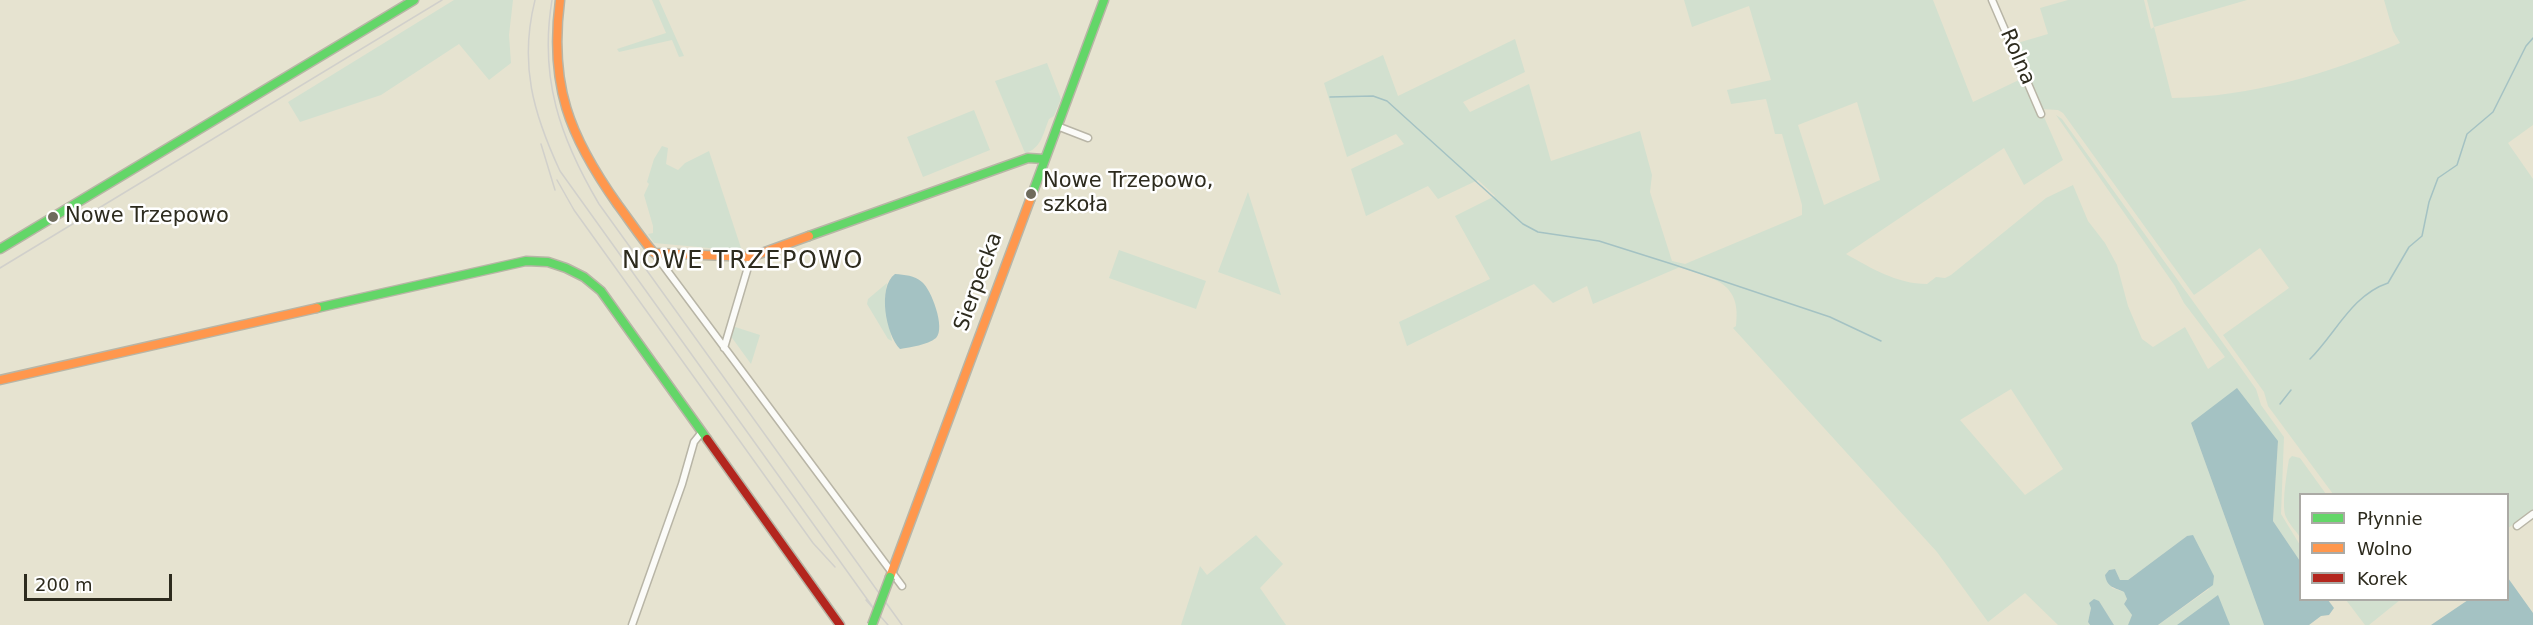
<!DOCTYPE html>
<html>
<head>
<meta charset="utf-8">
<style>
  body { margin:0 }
  #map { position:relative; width:2533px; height:625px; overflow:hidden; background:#e6e3d0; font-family:"DejaVu Sans",sans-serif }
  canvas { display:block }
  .legend { position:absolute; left:2299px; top:493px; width:210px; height:108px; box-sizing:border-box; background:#fff; border:2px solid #abaaa5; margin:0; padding:8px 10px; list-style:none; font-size:18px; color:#2d2b1e }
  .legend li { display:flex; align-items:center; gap:12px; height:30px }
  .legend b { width:30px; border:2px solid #abaaa5 }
  .scale { position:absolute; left:24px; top:574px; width:148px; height:27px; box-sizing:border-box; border:3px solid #2d2b1e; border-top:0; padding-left:8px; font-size:18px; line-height:21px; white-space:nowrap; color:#2d2b1e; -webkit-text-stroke:4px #fff; paint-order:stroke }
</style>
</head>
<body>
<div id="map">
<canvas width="2533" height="625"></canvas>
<ul class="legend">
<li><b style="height:8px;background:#63d668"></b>Płynnie</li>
<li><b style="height:8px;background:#ff974d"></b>Wolno</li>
<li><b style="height:8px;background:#b3261e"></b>Korek</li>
</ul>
<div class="scale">200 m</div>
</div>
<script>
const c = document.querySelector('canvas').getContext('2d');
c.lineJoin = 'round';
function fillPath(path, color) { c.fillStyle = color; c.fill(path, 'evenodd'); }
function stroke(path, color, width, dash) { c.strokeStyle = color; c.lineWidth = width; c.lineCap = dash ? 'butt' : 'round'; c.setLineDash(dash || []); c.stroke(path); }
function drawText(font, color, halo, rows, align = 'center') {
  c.font = font + ' "DejaVu Sans",sans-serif'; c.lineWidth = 5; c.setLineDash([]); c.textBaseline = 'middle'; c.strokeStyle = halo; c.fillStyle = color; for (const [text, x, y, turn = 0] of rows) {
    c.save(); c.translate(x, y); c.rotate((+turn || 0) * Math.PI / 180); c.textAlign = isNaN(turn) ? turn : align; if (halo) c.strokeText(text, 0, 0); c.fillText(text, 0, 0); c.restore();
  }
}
fillPath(new Path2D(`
  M454 0H513L509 35 511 63 489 80 459 44 381 95 300 122 288 102Z
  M652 0H659L684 56 679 57 672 40 619 52 617 49 666 33Z
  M1684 0H1933L1973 102 2023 78 2039 116 2044 117 2063 160 2024 185 2004 148 1846 254C1871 268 1897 284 1927 284L1936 277 1945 278 1951 275 2046 198 2073 185 2088 221 2105 243 2117 265 2128 306 2142 339 2153 347 2185 327 2208 369 2225 357 2184 303 2175 286 2056 115 2062 119 2256 389 2261 405 2284 437 2281 514 2300 545V561L2273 521 2278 441 2191 423 2264 625H2158L2209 589 2187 536 2128 580H2120L2115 569 2109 570 2105 575 2112 588 2124 592 2127 599 2124 604 2132 615 2128 625H2114L2099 601 2091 608 2088 622 2090 625H2058L2025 593 1988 622 1937 552 1733 328 1736 326C1742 282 1714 279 1680 267L1593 304 1587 286 1553 303 1534 284 1407 346 1399 322 1490 279 1455 216 1495 196 1478 180 1438 199 1428 186 1366 216 1351 169 1404 144 1396 134 1347 157 1324 83 1383 55 1398 96 1515 39 1525 72 1463 102 1470 112 1529 84 1551 161 1640 131 1652 175 1650 192 1672 261 1685 264 1802 215V205L1782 134H1775L1766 99 1731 104 1727 90 1771 80 1749 6 1692 27ZM1857 102 1880 180 1824 205 1798 125ZM2011 389 2063 469 2025 495 1960 420Z
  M2068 0H2144L2151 29 2154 27 2147 0H2247L2154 27 2172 98C2251 97 2328 74 2400 43L2393 31 2384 0H2533V125L2508 143 2533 179V511L2508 528V494H2333L2268 406 2264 392 2223 335 2289 288 2260 248 2194 295 2063 113 2058 110 2041 109 2014 44 2048 34 2040 8Z
  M1047 63 1061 99 1054 116 1049 119C1043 134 1041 149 1025 153L995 81Z
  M974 110 990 150 923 177 907 137Z
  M662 146 668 148 666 164 678 170 685 163 709 151 742 251 654 243 648 234 653 233V226L644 195 649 184 647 182 654 159Z
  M1248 192 1281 295 1218 272Z
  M1119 250 1206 281 1196 309 1109 278Z
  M887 283 885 298 892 341 888 339 867 304 868 299Z
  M732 326 760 335 751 364 730 335Z
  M2292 456 2300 458 2326 494H2300V537C2296 531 2289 524 2286 517 2281 506 2287 472 2289 459Z
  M1256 535 1283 564 1260 588 1286 625H1181L1200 566 1207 575Z
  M2346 600H2400L2369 625H2365Z`), '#d2e0cf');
fillPath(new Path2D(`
  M895 274C905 275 914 275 922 282 931 289 946 328 936 338 927 345 911 347 900 349 886 335 877 287 895 274Z
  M2237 388 2278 441 2273 521 2300 561V600H2328L2334 608 2329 615 2321 616 2309 625H2264L2191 423Z
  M2193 535 2214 576 2213 585 2158 625H2128L2132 615 2124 604 2127 599 2124 592C2113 587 2107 587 2105 575L2109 570 2115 569 2120 580H2128L2187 536Z
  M2508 578 2533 613V625H2431L2468 600H2508Z
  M2218 595 2230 625H2177Z
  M2094 599 2099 601 2114 625H2090L2088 622 2091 608 2089 603Z`), '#a4c2c3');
stroke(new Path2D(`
  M1330 97 1373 96 1387 101 1523 224 1538 232 1599 241 1675 265 1830 317 1881 341
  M2310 359C2336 333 2352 295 2388 283L2409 247 2422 236 2429 202 2438 178 2457 165 2467 134 2493 112 2526 46 2533 38
  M2280 404 2291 390`), '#a4c2c3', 1.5);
const street = new Path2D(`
  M1992 0 2041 114
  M1057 126 1088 138
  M654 253 902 586
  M724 348 751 257
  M2517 526 2533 514
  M632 625 682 484 694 442 702 432`);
const fast = new Path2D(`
  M1030 200 1104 0
  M809 236 1028 158 1044 159
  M0 249 414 0
  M317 308 526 261 548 262 566 268 584 277 601 291 707 439`);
const slow = new Path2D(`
  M560 0C549 85 569 136 618 205 630 221 641 238 654 253L751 257 809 236
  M0 380 317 308
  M890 577 1030 200`);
const jam = new Path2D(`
  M707 439 840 625`);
stroke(street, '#b8b5a6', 9);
stroke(fast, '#b8b5a6', 11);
stroke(slow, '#b8b5a6', 11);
stroke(jam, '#b8b5a6', 11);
stroke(street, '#fbfbf8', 6);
stroke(fast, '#63d668', 8);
stroke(slow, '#ff974d', 8);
stroke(jam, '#b3261e', 8);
stroke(new Path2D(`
  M535 0C519 64 533 113 560 171L872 606
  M552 0C539 78 560 138 599 204L902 625
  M541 144 555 190
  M557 180 574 210 813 543 835 567
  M0 268 442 0
  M866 600 888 625`), '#d1d0cb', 1.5);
const fastBridge = new Path2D(`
  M872 625 890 577`);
stroke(fastBridge, '#b8b5a6', 11, []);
stroke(fastBridge, '#63d668', 8);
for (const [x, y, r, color] of [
  [1031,194,6,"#6e6b5c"],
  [53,217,6,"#6e6b5c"]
]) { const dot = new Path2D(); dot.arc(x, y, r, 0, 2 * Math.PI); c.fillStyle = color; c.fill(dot); stroke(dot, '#fff', 2); }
drawText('21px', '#2d2b1e', '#fff', [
  ["Rolna",2017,57,67],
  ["Sierpecka",979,282,-70]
]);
drawText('21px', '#2d2b1e', '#fff', [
  ["Nowe Trzepowo,",1043,182],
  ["szkoła",1043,206],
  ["Nowe Trzepowo",65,217]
], 'left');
c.letterSpacing = '1.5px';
drawText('24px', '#2d2b1e', '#fff', [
  ["NOWE TRZEPOWO",743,262]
]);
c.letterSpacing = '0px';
</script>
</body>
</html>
